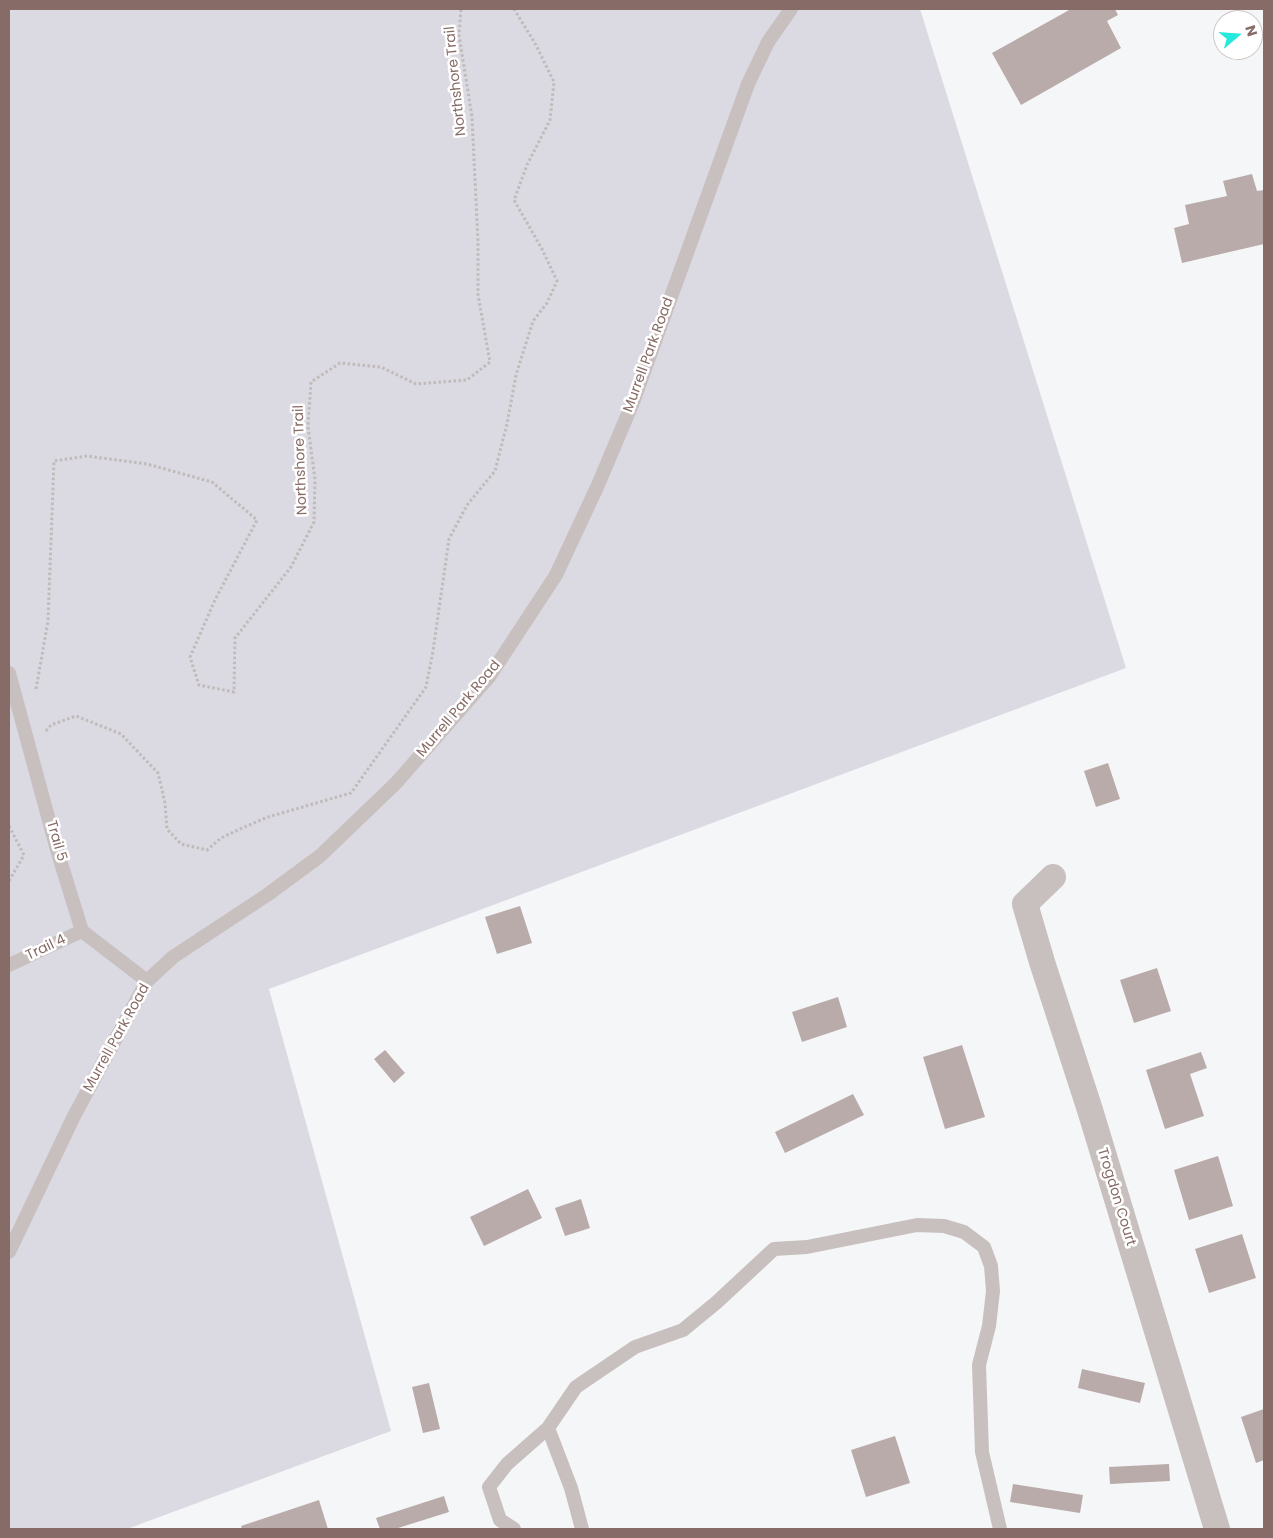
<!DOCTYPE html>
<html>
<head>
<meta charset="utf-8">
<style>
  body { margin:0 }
  #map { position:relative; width:1273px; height:1538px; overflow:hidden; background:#f5f6f8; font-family:Poppins,sans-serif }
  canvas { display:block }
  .frame { position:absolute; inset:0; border:10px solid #876b66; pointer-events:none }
  .north { position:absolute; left:1213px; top:10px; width:50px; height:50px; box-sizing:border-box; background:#fff; border:1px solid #cfc4c2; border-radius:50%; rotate:72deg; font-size:14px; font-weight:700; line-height:20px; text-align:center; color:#876b66 }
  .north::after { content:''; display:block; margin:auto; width:18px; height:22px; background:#25e9dc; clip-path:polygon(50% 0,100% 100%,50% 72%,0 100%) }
</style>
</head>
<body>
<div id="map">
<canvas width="1273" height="1538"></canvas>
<div class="frame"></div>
<div class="north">N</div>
</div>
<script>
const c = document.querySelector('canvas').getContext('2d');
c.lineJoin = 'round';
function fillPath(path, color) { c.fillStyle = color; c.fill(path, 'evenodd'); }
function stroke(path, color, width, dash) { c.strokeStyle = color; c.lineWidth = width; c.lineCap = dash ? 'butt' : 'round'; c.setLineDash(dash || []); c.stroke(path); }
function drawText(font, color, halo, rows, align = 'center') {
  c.font = font + ' Poppins,sans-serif'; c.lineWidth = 5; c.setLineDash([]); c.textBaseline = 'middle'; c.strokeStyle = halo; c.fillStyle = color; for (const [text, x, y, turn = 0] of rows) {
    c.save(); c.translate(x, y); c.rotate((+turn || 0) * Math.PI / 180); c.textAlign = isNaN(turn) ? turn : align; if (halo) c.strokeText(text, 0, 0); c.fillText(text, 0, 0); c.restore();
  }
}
fillPath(new Path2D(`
  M9 9H920L1126 668 269 989 391 1431 127 1529H9Z`), '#dbd9e2');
fillPath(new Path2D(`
  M1071 9H1115L1118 15 1107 21 1121 48 1021 105 992 53Z
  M1252 174 1257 191 1264 190V244L1182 263 1174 228 1189 224 1185 205 1227 196 1223 181Z
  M1108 763 1120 799 1096 807 1084 771Z
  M520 906 532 943 497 954 485 917Z
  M1157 968 1171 1011 1134 1023 1120 980Z
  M838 997 847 1027 802 1042 792 1012Z
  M962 1045 985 1117 945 1129 923 1057Z
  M385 1050 405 1073 394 1083 374 1059Z
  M1201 1052 1207 1068 1190 1074 1204 1116 1165 1129 1146 1070Z
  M853 1094 864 1115 785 1153 775 1132Z
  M1218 1156 1233 1206 1189 1220 1174 1170Z
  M528 1189 542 1218 484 1246 470 1217Z
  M581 1199 590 1228 565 1236 555 1208Z
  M1242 1234 1256 1278 1209 1293 1195 1249Z
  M1082 1369 1145 1383 1140 1403 1078 1388Z
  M429 1383 440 1429 423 1433 412 1387Z
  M1264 1409V1460L1256 1463 1241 1417Z
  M895 1436 910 1483 866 1497 851 1450Z
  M1169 1464 1170 1481 1110 1484 1109 1467Z
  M1013 1484 1083 1495 1080 1513 1010 1502Z
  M444 1496 449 1512 395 1529H380L376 1518Z
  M319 1500 328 1529H242L241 1526Z`), '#b9abaa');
stroke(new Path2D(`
  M36 689 48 621 54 461 87 456 147 464 212 482 257 520 215 600 190 657 199 685 234 692 235 638 291 567 314 522 315 480 308 426 311 382 340 363 381 367 416 384 467 380 490 362 478 295V242L472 117 459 35 461 9
  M46 731 51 725 76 716 121 734 158 773 165 803 167 829 181 844 207 850 221 838 242 828 268 817 351 793 426 687 433 651 449 539 467 505 495 471 507 424 516 375 533 321 547 303 557 281 542 249 514 200 527 165 550 120 554 82 536 45 514 9
  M9 826 24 855 9 881`), '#c0bab9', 3, [2.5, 2.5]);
stroke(new Path2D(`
  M9 673 57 850 82 931 147 981
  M9 965 82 931
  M9 1252 74 1116 147 981 173 957 267 895 320 856 396 783 489 677 556 575 598 485 633 402 748 84 768 42 791 9
  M514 1529 500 1520 489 1487 507 1464 548 1428
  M582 1529 571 1488 548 1428 576 1387 635 1347 683 1330 717 1302 774 1249 807 1247 917 1225 944 1226 964 1232 984 1247 991 1266 993 1291 989 1326 979 1365 982 1452 1000 1529`), '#c8c0bf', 14);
stroke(new Path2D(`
  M1053 877 1025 904 1042 962 1090 1110 1217 1529`), '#c8c0bf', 26);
drawText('14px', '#876b66', '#fff', [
  ["Northshore Trail",456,81,-96],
  ["Murrell Park Road",649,355,-70],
  ["Northshore Trail",301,460,-92],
  ["Murrell Park Road",459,709,-50],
  ["Trail 5",56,841,74],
  ["Trail 4",46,948,-25],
  ["Murrell Park Road",117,1038,-61],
  ["Trogdon Court",1116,1197,73]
]);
</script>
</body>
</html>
